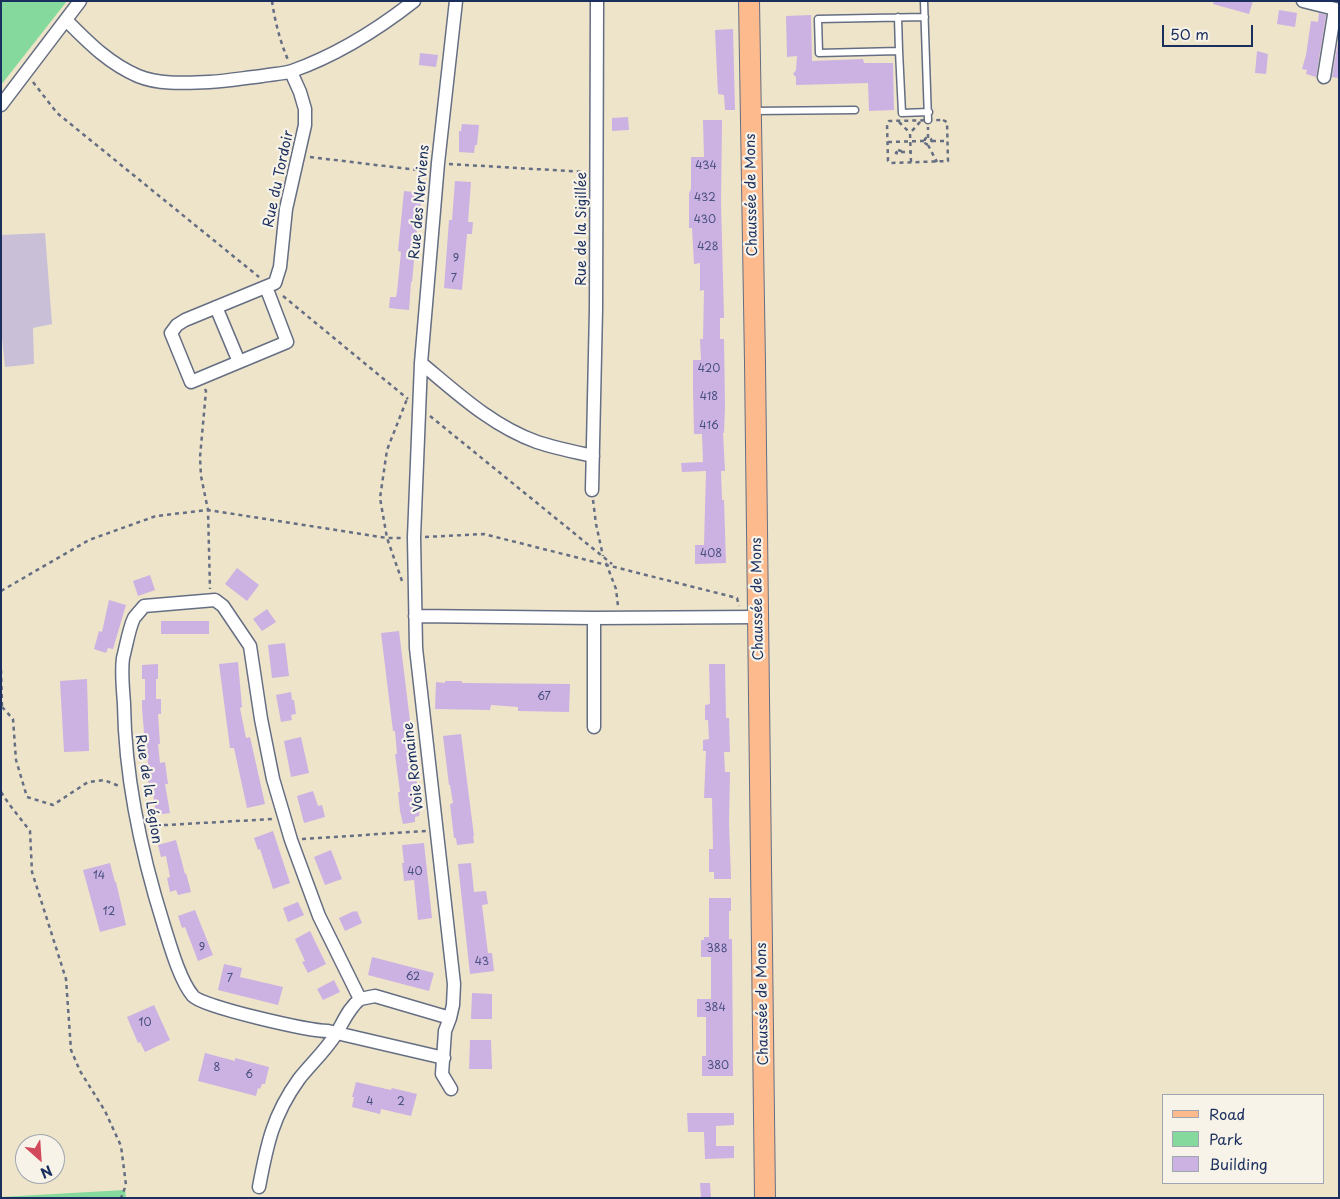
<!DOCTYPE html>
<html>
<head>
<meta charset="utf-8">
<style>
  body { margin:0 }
  #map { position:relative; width:1340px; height:1199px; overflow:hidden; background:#eee4c9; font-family:"Playpen Sans",sans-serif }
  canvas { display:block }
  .frame { position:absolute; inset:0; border:2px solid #1b2f5e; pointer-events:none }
  .legend { position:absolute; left:1162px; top:1094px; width:162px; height:90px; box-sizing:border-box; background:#f7f3e8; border:1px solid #9fa5b1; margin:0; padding:6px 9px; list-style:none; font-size:15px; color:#1b2f5e }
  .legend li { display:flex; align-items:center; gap:10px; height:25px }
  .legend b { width:25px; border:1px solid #9fa5b1 }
  .north { position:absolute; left:15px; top:1134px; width:50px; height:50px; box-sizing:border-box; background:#f7f3e8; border:1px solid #9fa5b1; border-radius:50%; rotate:154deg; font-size:14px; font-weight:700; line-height:20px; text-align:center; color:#1b2f5e }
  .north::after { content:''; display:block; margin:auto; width:18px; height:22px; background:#d1495b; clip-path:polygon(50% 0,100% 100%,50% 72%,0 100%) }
  .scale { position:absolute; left:1162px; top:25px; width:91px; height:22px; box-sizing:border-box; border:2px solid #1b2f5e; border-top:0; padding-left:6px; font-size:15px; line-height:18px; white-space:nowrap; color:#1b2f5e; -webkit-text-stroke:4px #f7f3e8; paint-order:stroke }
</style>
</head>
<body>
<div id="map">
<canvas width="1340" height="1199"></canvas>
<div class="frame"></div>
<ul class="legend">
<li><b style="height:6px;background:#fcba8d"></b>Road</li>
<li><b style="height:14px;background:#85d99c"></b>Park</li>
<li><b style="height:14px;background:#ccb1e3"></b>Building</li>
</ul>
<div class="north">N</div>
<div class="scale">50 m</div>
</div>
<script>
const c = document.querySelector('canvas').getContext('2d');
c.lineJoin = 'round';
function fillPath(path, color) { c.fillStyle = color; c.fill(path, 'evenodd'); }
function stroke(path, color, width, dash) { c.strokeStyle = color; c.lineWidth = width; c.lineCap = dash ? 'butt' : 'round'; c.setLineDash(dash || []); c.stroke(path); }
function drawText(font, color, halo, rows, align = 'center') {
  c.font = font + ' "Playpen Sans",sans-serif'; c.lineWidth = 4.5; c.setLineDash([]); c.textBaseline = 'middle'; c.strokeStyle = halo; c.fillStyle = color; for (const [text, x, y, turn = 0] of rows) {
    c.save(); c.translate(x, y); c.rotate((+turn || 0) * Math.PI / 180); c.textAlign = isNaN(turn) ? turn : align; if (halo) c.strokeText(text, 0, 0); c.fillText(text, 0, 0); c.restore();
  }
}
fillPath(new Path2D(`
  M45 233 52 324 33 328 34 364 5 367 1 327V235Z`), '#c9bfd7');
fillPath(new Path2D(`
  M1 1H67L1 85Z
  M125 1190 126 1198H1V1197Z`), '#85d99c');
fillPath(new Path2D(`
  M1214 1H1253L1249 14 1213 4Z
  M1279 10 1297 13 1295 27 1277 24Z
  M1319 13 1326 15 1316 77 1306 74 1307 70 1302 69 1306 55 1311 21 1318 22Z
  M811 15 812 61 863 59 864 63H893L894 110 869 111 868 83 796 85V77L793 74 796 70 797 56 787 57 786 16Z
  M733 29 735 110H725L724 95 718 94 715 30Z
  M1339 37V78L1332 77Z
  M1257 51 1268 54 1266 74 1255 73Z
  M420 53 438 55 436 67 419 65Z
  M628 117 629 130 612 131V118Z
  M703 120H722L721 202 724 318H720V339H724L725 406 724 433H723L725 471H721L722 500H724L726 563 695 564V545H704L706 471 682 472 681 463 703 462 702 434H694L693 389V360H701L700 339H703L704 290 700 291V263L694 264 692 228H689V193L691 189V157H704Z
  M462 124 479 125 477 145H475L474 153 459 152V131H461Z
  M455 181 471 182 468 222H473L472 234H467L462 290 444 288 449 220H452Z
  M404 191 422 193 419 218H418L412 282H411L409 310 389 308 390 297H396L397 292 401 252 398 251Z
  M237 568 259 585 247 601 225 584Z
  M150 575 155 590 138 596 133 581Z
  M109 600 126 605 113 649 108 648 106 653 94 649 99 631 102 632Z
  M267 609 276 622 262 631 253 619Z
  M161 621H209V634H161Z
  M399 631 411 729 405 730 408 753 413 752 420 809 419 816 415 817V822L403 824 400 811 398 792H400L395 754H397L395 731H393L381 633Z
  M285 643 289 676 272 678 268 645Z
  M238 662 242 707 240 708 246 738 250 737 265 804 247 808 234 748H230L219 664Z
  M158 664V679H156V699H161V714H158L160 744H158L160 763 165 762 168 784H165L170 813 156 815 152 786H149L148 780 146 781 145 764H148L147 745H145L142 708V700H145V679H142V665Z
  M709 664H725L726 718H729L730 752H724L725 772H730L729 823 731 879H714V872H709V849H713L712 798H704L706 751H703V740L709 739 708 720H705V705L710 704Z
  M87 679 89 751 64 752 60 681Z
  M445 681H462V683L570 684 569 712 518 711V707L491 705 490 710 435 709 436 682 445 683Z
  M291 692 292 700H294L296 714 291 715 292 720 281 722 276 695Z
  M461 734 474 836H473L474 843 457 845 456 838H454L450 804 453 803 450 785H449L443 736Z
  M301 737 309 773 291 777 284 741Z
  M313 791 318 806 322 805 325 817 304 823 297 796Z
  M273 831 290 883 273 889 260 849 258 850 254 838Z
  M176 840 185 874 186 873 191 892 178 895 176 890 170 892 167 878 170 877 166 856 161 857 158 845Z
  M424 843 432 918 418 920 414 880 404 881 402 863H404L402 845Z
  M331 850 342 879 325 885 314 857Z
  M110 863 115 882H116L126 925 100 932 83 870Z
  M471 863 474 892 486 891 488 904 482 905 488 953H492L494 971 470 974 458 864Z
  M709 898H731V911H729V939H732L733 1076H702V1056H706V1017H697V999H711V957H701V940H704V937H709Z
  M298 902 304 915 288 922 283 908Z
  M195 910 213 955 198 961 185 927 182 928 178 916Z
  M354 911V912L357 911 362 923 345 931 339 918Z
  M310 931 326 964 308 973 302 962 305 961 295 939Z
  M372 957 434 973 429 991 368 975Z
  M224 964 242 968 240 977 283 987 278 1005 218 990Z
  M334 980 340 992 323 1000 317 989Z
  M472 993 492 994V1019H471Z
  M154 1005 170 1040 145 1052 140 1042 138 1043 127 1017Z
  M470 1040H491L492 1069H469Z
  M205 1053 235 1061V1058L269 1067 265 1084H262L260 1089 258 1088 256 1096 198 1081Z
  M356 1082 391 1090 392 1088 417 1094 411 1116 381 1109 380 1114 352 1107 354 1097H352Z
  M687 1113H734V1125L716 1126V1146H734V1158L705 1159 704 1132H688Z
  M700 1183H710L711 1198H701Z`), '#ccb1e3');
const service = new Path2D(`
  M924 1 928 120
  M898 17 899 51
  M925 17 818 19 819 53 899 51 902 113 929 112
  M752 111 855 110`);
const minor = new Path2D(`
  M1303 1 1339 10
  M66 20C88 42 108 63 138 76 160 85 185 83 209 82 227 81 244 78 262 76 272 74 283 74 292 71 337 55 377 30 414 1
  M1324 77 1335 9
  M1 105 80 1
  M266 287 287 342 191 382 171 333 177 325 185 320 275 283 280 267 286 209 305 125V109L300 92 291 72
  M216 307 239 362
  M421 363C457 393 492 426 537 442 555 448 575 452 593 456
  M592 490 596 309 597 1
  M415 616 594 618 758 617
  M594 618V727
  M444 1058 328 1031C309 1031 203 1007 193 996 180 981 170 945 164 926 141 853 125 780 124 704 123 689 121 672 123 658 126 647 129 628 134 618 137 614 141 610 144 606L215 600 223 606 250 646 261 719 273 779 291 840 319 916 360 999 375 996 450 1018
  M451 1089 442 1074 445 1031 450 1018 453 1005 454 984 416 648 414 537 421 363 438 163 456 1
  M259 1187C267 1144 273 1115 299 1079 311 1064 326 1050 336 1034 344 1021 348 1009 360 999`);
const primary = new Path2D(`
  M749 1 755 363 765 1198`);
stroke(service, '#656e83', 9);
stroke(minor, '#656e83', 15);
stroke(primary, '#656e83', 22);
stroke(new Path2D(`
  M272 1C275 22 280 41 288 60
  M33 82 57 113 259 277
  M943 120 947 122 948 161 891 163 888 161 887 124 889 121Z
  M899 122 910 133
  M924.5 141a3.5 3.5 0 1 1 7 0a3.5 3.5 0 1 1-7 0Z
  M928 138V127
  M932 141H948
  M888 142 924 141
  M928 145 937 162
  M898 150 901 151 899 154 896 153Z
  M901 152H910
  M310 157 426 171
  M911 162 910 133 921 121
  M449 164 586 172
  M283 296 408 399
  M205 389 206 391 200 457 201 476 208 510 210 589
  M430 416 612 564
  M593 500 596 524 603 556
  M425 537 484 534 737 598 739 606
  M606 563 616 589 618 606
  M402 581 387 538 380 498 387 450 407 399
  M1 591 89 540 156 516 208 510 387 538H402
  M1 670 2 707
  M2 707 13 719 16 760 27 797 53 805 88 782 104 780 119 786
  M1 792 9 804 30 831 32 872 66 979 71 1050 80 1071 105 1111 121 1146 126 1185 121 1198
  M148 826 273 819
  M302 839 426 831`), '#656e83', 2.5, [4, 4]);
stroke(service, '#fff', 6);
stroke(minor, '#fff', 12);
stroke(primary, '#fcba8d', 20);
drawText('11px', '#47507f', null, [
  ["434",706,166],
  ["432",705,198],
  ["430",705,220],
  ["428",708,247],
  ["9",456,259],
  ["7",454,279],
  ["420",709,369],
  ["418",709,397],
  ["416",709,426],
  ["408",711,554],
  ["67",544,697],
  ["40",415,872],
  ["14",99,876],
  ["12",109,912],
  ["9",202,948],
  ["388",717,949],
  ["43",482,962],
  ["62",413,977],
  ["7",230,979],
  ["384",715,1008],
  ["10",145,1023],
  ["380",718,1066],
  ["8",217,1068],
  ["6",249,1075],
  ["4",370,1102],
  ["2",401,1102]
]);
drawText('14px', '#1b2f5e', '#f7f3e8', [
  ["Rue du Tordoir",279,179,-78],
  ["Chaussée de Mons",752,195,-91],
  ["Rue des Nerviens",420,202,-85],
  ["Rue de la Sigillée",582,229,-90],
  ["Chaussée de Mons",758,599,-91],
  ["Voie Romaine",414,767,-97],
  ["Rue de la Légion",148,789,81],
  ["Chaussée de Mons",763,1004,-91]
]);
</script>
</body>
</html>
